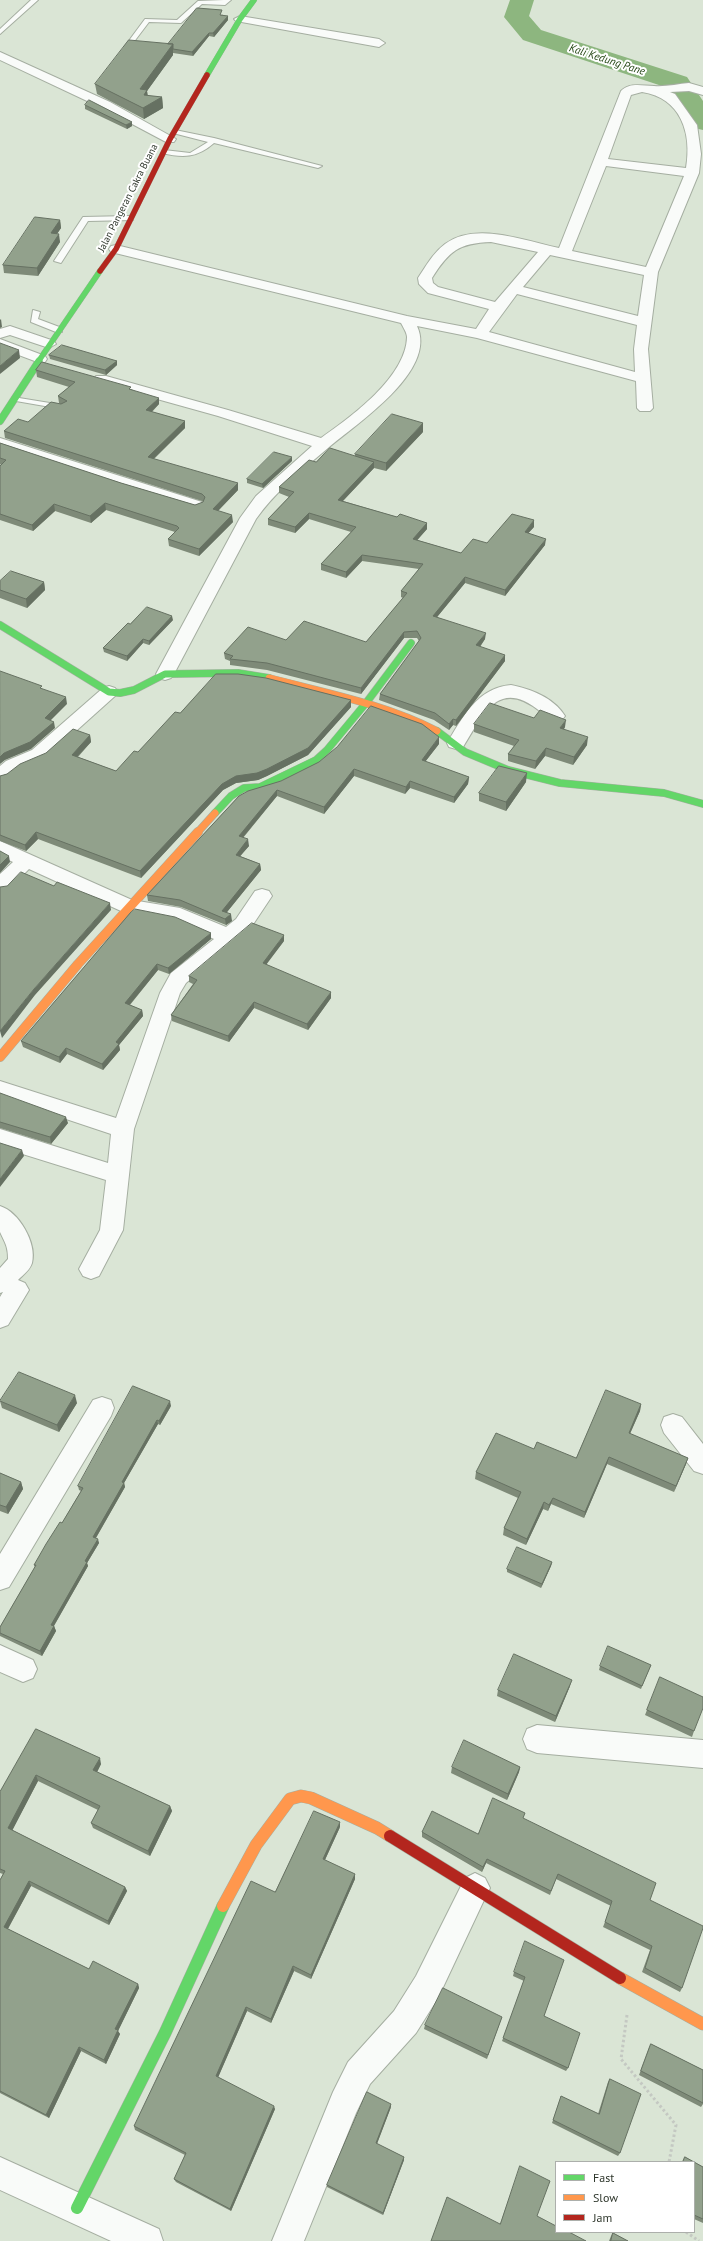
<!DOCTYPE html>
<html>
<head>
<meta charset="utf-8">
<style>
  body { margin:0 }
  #map { position:relative; width:703px; height:2241px; overflow:hidden; background:#dae5d5; font-family:"PT Sans",sans-serif }
  canvas { display:block }
  .legend { position:absolute; left:555px; top:2161px; width:140px; height:72px; box-sizing:border-box; background:#fff; border:1px solid #acafab; margin:0; padding:5px 7px; list-style:none; font-size:12px; color:#2f372c }
  .legend li { display:flex; align-items:center; gap:8px; height:20px }
  .legend b { width:20px; border:1px solid #acafab }
</style>
</head>
<body>
<div id="map">
<canvas width="703" height="2241"></canvas>
<ul class="legend">
<li><b style="height:5px;background:#63d668"></b>Fast</li>
<li><b style="height:5px;background:#ff974d"></b>Slow</li>
<li><b style="height:5px;background:#b3261e"></b>Jam</li>
</ul>
</div>
<script>
const c = document.querySelector('canvas').getContext('2d');
c.lineJoin = 'round';
function fillPath(path, color) { c.fillStyle = color; c.fill(path, 'evenodd'); }
function stroke(path, color, width, dash) { c.strokeStyle = color; c.lineWidth = width; c.lineCap = dash ? 'butt' : 'round'; c.setLineDash(dash || []); c.stroke(path); }
function drawText(font, color, halo, rows, align = 'center') {
  c.font = font + ' "PT Sans",sans-serif'; c.lineWidth = 4; c.setLineDash([]); c.textBaseline = 'middle'; c.strokeStyle = halo; c.fillStyle = color; for (const [text, x, y, turn = 0] of rows) {
    c.save(); c.translate(x, y); c.rotate((+turn || 0) * Math.PI / 180); c.textAlign = isNaN(turn) ? turn : align; if (halo) c.strokeText(text, 0, 0); c.fillText(text, 0, 0); c.restore();
  }
}
fillPath(new Path2D(`
  M510 0H534L529 16 541 30 687 77 703 101V130L694 128 668 88 523 40 504 17Z`), '#8db67f');
const lane = new Path2D(`
  M31 0H38L0 34V29Z
  M224 0H231L225 5 202 4 181 23 149 22 130 47 125 46 145 19 177 20 198 1Z
  M175 130 214 138 322 166 318 168 214 143C197 158 183 158 162 153V151L164 150 190 153 208 142 173 133V131Z
  M130 216H133V220L88 221 61 263 54 261 83 217Z
  M33 310 40 312 38 319 62 328V332H56L31 322Z
  M13 397 62 405 66 407 62 409 16 401H13Z`);
const street = new Path2D(`
  M240 16 379 39 385 43 379 47 236 21 234 19Z
  M0 52 110 102 176 139 174 142H166L102 108 0 60Z
  M689 83 703 87V95L689 91 670 92 675 94 697 125 701 154 699 173 658 272 648 349 653 408 650 411H640L637 408 636 381 477 338 417 326C438 371 356 424 328 448 302 470 275 492 256 519L174 674 171 678 165 680 159 678 156 674 240 518 256 496 312 446 218 416 96 382 94 379 96 376H106L228 410 321 438C351 417 406 377 407 337 407 333 403 327 401 323L111 252 109 249 111 246 116 245 407 316 476 329 489 309 428 293 419 284 418 278C426 266 433 253 445 244 476 221 525 241 559 248L621 91C630 82 642 86 654 86 665 87 678 84 689 83ZM642 92C681 98 692 133 686 168L608 159 631 95ZM606 166 684 176 646 267 572 251ZM491 242 538 252 495 302 438 287 433 283 432 278C449 251 459 243 491 242ZM550 255 644 275 638 316 523 287ZM517 294 637 325 634 349 635 372 489 332Z
  M10 326 54 341 56 344 49 348 10 335 0 338V329Z
  M0 339 45 356 47 359 45 362 40 363 0 348Z
  M0 438 202 502 204 505 202 508 196 510 122 488 0 448Z
  M511 685C531 689 554 698 565 716L562 720C552 723 549 719 541 712 498 677 484 714 463 747L456 749 449 747 447 743C463 717 477 688 511 685Z
  M109 686 115 688 118 692 115 696 46 758 20 769 7 779 0 781V766L6 761 32 750 103 688Z
  M0 841 132 900 180 908 226 927 236 919 255 891 262 889 269 891 272 896 250 929 186 983 180 993 134 1129 123 1230 99 1276 91 1279 83 1276 79 1269 100 1230 106 1180 0 1147V1129L108 1163 111 1134 0 1097V1081L116 1118 160 993 171 973 214 939 176 922 121 911 29 869 7 891 0 893V874L13 862 0 856Z
  M0 1206C19 1212 37 1243 32 1263 30 1270 23 1275 18 1280L25 1283 29 1290 8 1325 0 1328V1297L3 1292 0 1293V1268L8 1259C8 1246 5 1243 0 1232 0 1225 0 1213 0 1206Z
  M102 1397 111 1400 114 1408 111 1416 9 1587 0 1590V1554L93 1400Z
  M673 1414 682 1417 703 1444V1474L694 1471 664 1433 661 1425 664 1417Z
  M0 1645 33 1660 37 1669 33 1678 23 1682 0 1672Z
  M537 1725 703 1740V1768L537 1753 527 1749 523 1739 527 1729Z
  M475 1873 485 1878 490 1888 485 1898 438 1998 416 2033 370 2084 356 2113 304 2241H272L333 2092 348 2062 394 2011 416 1976 465 1878Z
  M0 2157 159 2229 163 2241H111L0 2190Z`);
const fastFar2 = new Path2D(`
  M207 75 240 19 254 0
  M38 362 100 271`);
const fastFar1 = new Path2D(`
  M0 421 39 361
  M0 625 109 692 120 693 134 690 165 674 238 673 269 678
  M437 731 465 752 508 770 560 783 664 793 703 804
  M215 813 231 796 244 788 260 787 316 760 327 750 366 703 411 643`);
const fast = new Path2D(`
  M77 2208 165 2033 223 1906`);
const slowFar2 = new Path2D(`
  M269 678C326 693 385 704 437 731
  M197 833 215 813`);
const slowFar1 = new Path2D(`
  M0 1057 78 964 198 832`);
const slow = new Path2D(`
  M223 1906 256 1845 290 1799 301 1796 311 1798 377 1828 390 1836
  M620 1978 703 2024`);
const jamFar1 = new Path2D(`
  M100 271 116 249 170 139 207 75`);
const jam = new Path2D(`
  M390 1836 620 1978`);
stroke(lane, '#a5aea1', 2);
stroke(street, '#a5aea1', 2);
stroke(fastFar2, '#a5aea1', 6);
stroke(fastFar1, '#a5aea1', 8);
stroke(fast, '#a5aea1', 13);
stroke(slowFar2, '#a5aea1', 8);
stroke(slowFar1, '#a5aea1', 10);
stroke(slow, '#a5aea1', 13);
stroke(jamFar1, '#a5aea1', 6);
stroke(jam, '#a5aea1', 13);
stroke(new Path2D(`
  M627 2015 621 2059 676 2125 669 2162
  M686 2232 699 2241`), '#c4c8c2', 3, [2.5, 2.5]);
fillPath(lane, '#f9fbf9');
fillPath(street, '#f9fbf9');
stroke(fastFar2, '#63d668', 5.5);
stroke(fastFar1, '#63d668', 7);
stroke(fast, '#63d668', 12);
stroke(slowFar2, '#ff974d', 7);
stroke(slowFar1, '#ff974d', 9);
stroke(slow, '#ff974d', 12);
stroke(jamFar1, '#b3261e', 5.5);
stroke(jam, '#b3261e', 12);
fillPath(new Path2D(`
  M223 14 222 15 228 20 214 37 209 36 193 56 173 53V55L147 91 148 96 162 97 163 108 144 119 97 94 95 84Z
  M85 105 132 126 127 129 85 109Z
  M60 220 61 228 57 234 60 242 38 276 4 273 3 265Z
  M49 355 117 361V365L106 375 50 359Z
  M36 370 131 389 159 404 152 412 185 421V428L154 459 238 490 218 511 233 522 199 556 169 546 168 539 175 532 106 510 91 523 55 511 33 531 0 520V466L1 465 0 464V443L121 483 195 505 203 502V501H202L5 438 4 431 28 422 60 404 59 403 58 396 69 387 37 377Z
  M423 432 386 471 374 468 343 501 397 517 427 523V529L417 540 461 553 534 527 528 533 545 545 505 596 465 583 437 617 485 639 480 647 505 661 456 726 453 725 449 730 434 720 379 700 380 694 419 641 417 638H404L361 694 267 670 230 665V661L225 659 224 653 286 640 366 642 403 598 401 597V591L419 569 362 561 346 578 321 570V564L351 532 309 519 295 533 268 525V519L289 497 279 493V487L316 462 355 456V454Z
  M292 461 263 488 247 483V479Z
  M0 581 44 582 45 590 27 608 0 598Z
  M173 620 149 645 143 643 127 661 104 652 103 648 130 624Z
  M351 707 308 755 267 776 258 780 236 783 223 790 141 878 38 839 26 851 0 841V776L7 774 90 735 91 742 78 757 116 771 138 752 180 713Z
  M534 718 565 727 564 729 587 745 573 765 545 756 535 769 508 761V754L514 746 474 732V724Z
  M439 744 425 762 469 777 468 784 454 803 410 788 405 794 354 776 324 814 277 796 243 838 249 846 240 856 260 864 261 870 227 912 232 921 226 925 181 907 148 901 147 895 239 796Z
  M526 782 506 811 479 801V793Z
  M131 912 211 939 169 974 158 970 130 1005 142 1010 143 1016 119 1045 120 1050 103 1070 67 1054 60 1063 23 1047 21 1041Z
  M284 941 266 964 331 998 308 1030 254 1008 229 1042 172 1021 171 1015 193 984 189 982V976Z
  M0 1093 68 1123 51 1144 0 1128Z
  M0 1401 77 1403 59 1432 2 1408Z
  M641 1404 640 1411 630 1434 688 1458 686 1464 674 1492 607 1464 584 1518 551 1504 548 1511 543 1509 526 1545 503 1535 504 1528 518 1498 475 1479 476 1472 534 1449 576 1458Z
  M171 1406 160 1425 158 1424 124 1483 125 1487 96 1538 99 1543 87 1563 88 1566 54 1626 56 1631 42 1656 0 1636V1627L35 1567 34 1565 62 1523 81 1491 79 1490 78 1486Z
  M0 1473 21 1482 23 1489 8 1514 0 1511Z
  M552 1562 551 1566 541 1588 507 1572V1569Z
  M651 1665 641 1689 599 1670 600 1666Z
  M660 1677 694 1731 692 1737 645 1715Z
  M570 1686 555 1722 497 1696 498 1690Z
  M36 1729 101 1764 97 1772 170 1806 172 1811 150 1856 93 1828 91 1823 98 1810 38 1781 12 1830 125 1887 127 1891 109 1925 31 1886 8 1929 89 1969 138 1984 139 1988 118 2031 120 2034 106 2064 81 2051 49 2118 0 2093V1880L3 1874 0 1873V1792Z
  M452 1767H520L519 1772 507 1800 451 1773Z
  M524 1819 650 1900 682 1988 680 1992 642 1972 650 1950 603 1927 611 1906 556 1879 550 1895 486 1863 482 1872 422 1837V1832L478 1834Z
  M340 1827 325 1860 355 1879 311 1979 294 1971 271 2023 247 2011 218 2077 275 2109 231 2211 176 2182 174 2179 185 2155 135 2130 134 2126 275 1892Z
  M564 1960 544 2016 568 2068 566 2071 502 2041 524 1981 513 1976 514 1972Z
  M502 2017 487 2059 424 2029 425 2025Z
  M651 2044 703 2070V2104L701 2107 639 2075 649 2048Z
  M610 2079 620 2153 618 2156 552 2123 561 2096 598 2114 608 2082Z
  M391 2107 377 2144 404 2157V2160L383 2215 327 2187V2185Z
  M685 2157 703 2167V2223L694 2219V2162H682Z
  M613 2233 628 2241H609L611 2236Z`), '#7e8a78');
fillPath(new Path2D(`
  M228 16V20L214 37 213 33Z
  M209 33V36L193 56 192 52Z
  M173 44V55L147 91 148 101 140 89Z
  M162 97 163 108 144 119 143 108Z
  M132 122V126L127 129 126 125Z
  M60 220 61 228 52 241 51 233Z
  M59 234 60 242 38 276 37 268Z
  M1 319 2 327 0 328V320Z
  M19 350 20 358 0 374V366Z
  M117 361V365L106 375 105 370Z
  M159 398V404L146 417V410Z
  M185 421V428L148 464V457Z
  M423 423V432L386 471V463Z
  M292 457V461L263 488 262 484Z
  M374 462V468L338 506V500Z
  M238 483V490L213 516V509Z
  M105 503 106 510 91 523 90 516Z
  M54 504 55 511 33 531 32 525Z
  M309 513V519L295 533V527Z
  M232 515 233 522 199 556V549Z
  M534 520V527L524 538 525 532Z
  M427 523V529L413 545V539Z
  M546 539 545 545 505 596V590Z
  M362 555V561L346 578V572Z
  M465 577V583L433 622V616Z
  M44 582 45 590 27 608 26 599Z
  M172 616 173 620 149 645V641Z
  M404 632V638L361 694V688Z
  M486 633 485 639 476 652V645Z
  M143 639V643L127 661V656Z
  M505 655V661L456 726V720Z
  M66 697 67 704 46 725 45 718Z
  M351 700V707L308 755 267 776 258 780 236 783 223 790 141 878 140 871 222 784Z
  M453 719V725L449 730V724Z
  M566 720 565 727 559 736 560 728Z
  M54 722 55 728 31 749 5 760 0 764V757L4 753Z
  M90 735 91 742 73 761 72 755Z
  M439 737V744L421 767 422 760Z
  M588 737 587 745 573 765 574 757Z
  M546 748 545 756 535 769 536 761Z
  M354 769V776L324 814V807Z
  M527 773 526 782 506 811V802Z
  M469 777 468 784 454 803V797Z
  M410 781V788L405 794 406 787Z
  M277 790V796L239 842V836Z
  M36 832 38 839 26 851 25 845Z
  M248 839 249 846 236 861V855Z
  M9 856 10 862 0 873V865Z
  M260 864 261 870 223 917 222 911Z
  M110 903 111 910 35 995 2 1038 0 1031 34 989Z
  M231 914 232 921 226 925 225 919Z
  M211 933V939L169 974 168 968Z
  M284 935V941L263 969V963Z
  M157 964 158 970 126 1009 125 1003Z
  M331 992V998L308 1030 307 1024Z
  M254 1002V1008L229 1042 228 1036Z
  M142 1010 143 1016 119 1045 120 1050 103 1070 102 1064 116 1042Z
  M66 1048 67 1054 60 1063 59 1057Z
  M66 1117 68 1123 51 1144 50 1137Z
  M22 1150 24 1156 0 1187V1179Z
  M75 1395 77 1403 59 1432 57 1425Z
  M170 1401 171 1406 160 1425 159 1421Z
  M641 1404 640 1411 627 1440 629 1433Z
  M157 1420 158 1424 124 1483 125 1487 94 1541 93 1537 122 1482Z
  M609 1457 607 1464 584 1518 585 1512Z
  M688 1458 686 1464 674 1492 676 1486Z
  M21 1482 23 1489 8 1514 6 1507Z
  M553 1498 551 1504 548 1511 549 1505Z
  M544 1502 543 1509 526 1545 527 1539Z
  M98 1539 99 1543 87 1563 88 1566 52 1629 51 1625 85 1561Z
  M552 1562 551 1566 541 1588 542 1584Z
  M54 1626 56 1631 42 1656 40 1651Z
  M572 1680 570 1686 555 1722 556 1716Z
  M100 1758 101 1764 95 1776 93 1770Z
  M520 1767 519 1772 507 1800 508 1794Z
  M36 1775 38 1781 11 1833 8 1828Z
  M170 1806 172 1811 150 1856 148 1851Z
  M340 1822V1827L323 1864V1859Z
  M487 1859 486 1863 482 1872 483 1867Z
  M355 1874V1879L311 1979V1975Z
  M29 1881 31 1886 6 1932 4 1927Z
  M125 1887 127 1891 109 1925 108 1921Z
  M293 1966 294 1971 271 2023V2019Z
  M138 1984 139 1988 118 2031 120 2034 106 2064 104 2060 115 2029Z
  M246 2007 247 2011 217 2080 216 2076Z
  M79 2047 81 2051 49 2118 46 2115Z
  M391 2104V2107L376 2146V2143Z
  M274 2106 275 2109 231 2211 230 2209Z
  M404 2157V2160L383 2215V2213Z`), '#667162');
const building = new Path2D(`
  M197 8 222 10 220 15 228 16 213 33H209L192 52 173 49V44H168Z
  M129 40 173 44 140 89 147 90 144 95 162 97 143 108 95 84Z
  M89 100 132 122 126 125 85 105Z
  M35 217 60 220 51 233 59 234 37 268 3 265Z
  M0 343 19 350 0 366Z
  M62 345 117 361 105 370 49 355Z
  M42 362 131 387 129 389 159 398 146 410 185 421 148 457 238 483 213 509 232 515 199 549 168 539 179 528 177 526 105 503 90 516 54 504 32 525 0 514V466L6 460 0 458V443L121 483 195 505 203 502 205 497 202 494 4 431 18 419 28 422 51 402 61 404 67 401 58 396 75 382 36 370Z
  M392 414 423 423 386 463 355 454Z
  M330 448 374 462 338 500 397 517 400 514 427 523 413 539 461 553 473 539 487 543 512 514 534 520 525 532 546 539 505 590 465 577 433 616 486 633 476 645 505 655 456 720 453 719 449 724 435 713 380 694 421 638 417 631 404 632 361 688 267 663 230 659 233 656 224 653 248 627 286 640 304 621 366 642 407 593 401 591 423 564 362 555 346 572 321 564 356 527 309 513 295 527 268 519 294 492 279 487 309 460 316 462Z
  M274 452 292 457 262 484 247 479Z
  M11 571 44 582 26 599 0 590V581Z
  M147 607 172 616 149 641 143 639 127 656 103 648 128 623 130 624Z
  M0 671 42 686 40 688 66 697 45 718 54 722 30 742 4 753 0 757Z
  M216 674H238L266 678 351 700 308 748 267 769 257 773 236 776 222 784 140 871 36 832 25 845 0 835V776L7 774 20 764 46 753 73 729 90 735 72 755 116 771 134 751 138 752 175 712 180 713Z
  M490 703 534 718 540 710 566 720 560 728 588 737 574 757 546 748 536 761 508 754 519 740 474 724Z
  M371 706 422 724 439 737 422 760 469 777 454 797 410 781 406 787 354 769 324 807 277 790 239 836 248 839 236 855 260 864 222 911 231 914 225 919 180 900 147 895 239 796 248 791 281 781 319 762 337 747Z
  M499 766 527 773 506 802 479 793Z
  M0 851 9 856 0 865Z
  M21 872 54 886 57 882 110 903 34 989 0 1031V887L7 886Z
  M135 909 175 917 211 933 168 968 157 964 125 1003 142 1010 116 1042 119 1044 102 1064 66 1048 59 1057 21 1041 131 912Z
  M252 923 284 935 263 963 331 992 307 1024 254 1002 228 1036 171 1015 197 980 189 976Z
  M0 1093 66 1117 50 1137 0 1122Z
  M0 1143 22 1150 0 1179Z
  M19 1372 75 1395 57 1425 0 1401Z
  M133 1386 170 1401 159 1421 157 1420 122 1482 124 1483 93 1537 98 1539 85 1561 87 1562 51 1625 54 1626 40 1651 0 1633V1627L36 1565H34L46 1544 60 1522 62 1523 83 1488 78 1486Z
  M606 1390 641 1404 629 1433 688 1458 676 1486 609 1457 585 1512 553 1498 549 1505 544 1502 527 1539 504 1528 521 1492 476 1472 496 1433 534 1449 537 1442 576 1458Z
  M0 1473 21 1482 6 1507 0 1505Z
  M517 1547 552 1562 542 1584 507 1569Z
  M608 1646 651 1665 642 1686 600 1666Z
  M514 1654 572 1680 556 1716 498 1690Z
  M660 1677 703 1697V1708L694 1731 647 1710Z
  M36 1729 100 1758 93 1770 170 1806 148 1851 91 1823 100 1806 36 1775 8 1828 125 1887 108 1921 29 1881 4 1927 89 1969 93 1961 138 1984 115 2029 118 2030 104 2060 79 2047 46 2115 0 2091V1880L5 1871 0 1869V1792Z
  M464 1740 520 1767 508 1794 452 1767Z
  M493 1798 525 1813 523 1818 656 1883 650 1900 703 1926V1928L682 1988 645 1968 652 1946 605 1922 612 1901 558 1874 551 1891 487 1859 483 1867 422 1832 432 1811 478 1834Z
  M314 1811 340 1822 323 1859 355 1874 311 1975 293 1966 271 2019 246 2007 216 2076 274 2106 230 2209 174 2179 186 2153 134 2126 251 1881 275 1892Z
  M525 1941 564 1960 544 2016 580 2033 568 2068 503 2038 525 1977 514 1972Z
  M443 1988 502 2017 488 2055 425 2025Z
  M651 2044 703 2070V2103L641 2071Z
  M610 2079 641 2094 620 2153 553 2120 561 2096 599 2114Z
  M367 2092 391 2104 376 2143 404 2157 383 2213 327 2185Z
  M685 2157 703 2167V2219L694 2215V2162H683Z
  M520 2166 550 2181 537 2216 556 2226V2232H569L586 2241H431L447 2197 500 2224Z
  M613 2233 628 2241H611Z`);
fillPath(building, '#92a18c');
stroke(building, '#667162', 1);
drawText('10px', '#2f372c', '#fff', [
  ["Jalan Pangeran Cakra Buana",128,198,-63]
]);
drawText('italic 11px', '#193d09', '#fff', [
  ["Kali Kedung Pane",607,60,18]
]);
</script>
</body>
</html>
